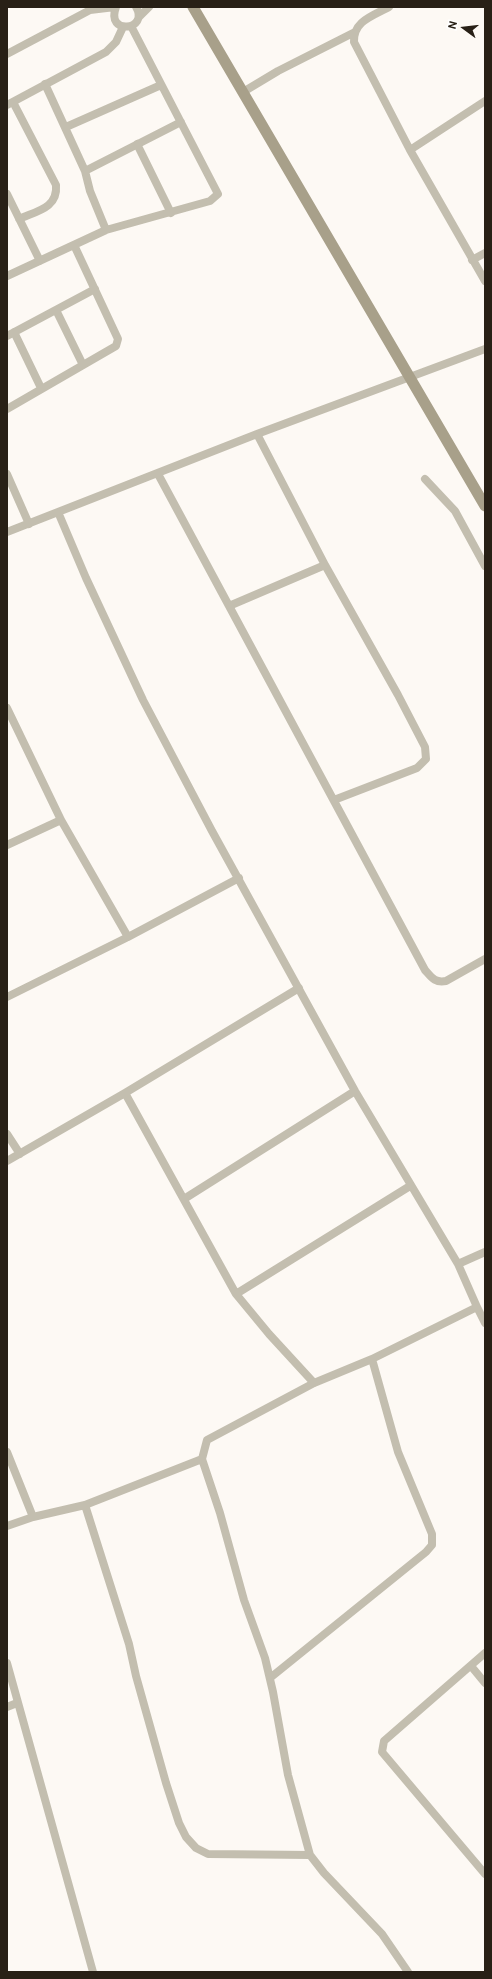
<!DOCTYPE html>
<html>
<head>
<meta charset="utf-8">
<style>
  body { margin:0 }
  #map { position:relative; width:492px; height:1979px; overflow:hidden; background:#fdf9f4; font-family:Cabin,sans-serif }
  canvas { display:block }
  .frame { position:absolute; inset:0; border:8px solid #282016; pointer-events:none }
  .north { position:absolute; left:444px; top:8px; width:40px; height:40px; -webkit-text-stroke:3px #fff; paint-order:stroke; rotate:285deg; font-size:11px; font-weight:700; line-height:16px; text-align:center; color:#282016 }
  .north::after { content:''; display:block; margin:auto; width:14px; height:18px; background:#282016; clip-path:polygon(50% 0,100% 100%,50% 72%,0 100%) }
</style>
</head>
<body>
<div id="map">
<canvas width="492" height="1979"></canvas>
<div class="frame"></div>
<div class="north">N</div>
</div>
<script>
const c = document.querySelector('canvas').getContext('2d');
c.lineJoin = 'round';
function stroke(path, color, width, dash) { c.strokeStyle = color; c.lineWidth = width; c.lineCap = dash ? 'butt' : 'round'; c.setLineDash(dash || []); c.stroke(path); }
stroke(new Path2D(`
  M116 7C105 36 150 30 136 7
  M389 7C373 16 353 21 354 42L410 150 485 281
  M139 17 149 7
  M7 54 90 10 115 7
  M45 84 85 171 90 191 106 230
  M243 92 278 71 353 33
  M13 102 56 185C58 208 37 211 19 219
  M7 105 106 52 116 42 123 27
  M66 127 161 85
  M137 144 171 213
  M410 150 485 101
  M85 171 181 122
  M7 194 40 261
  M472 260 485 253
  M7 276 106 230 210 201 218 194 131 26
  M56 310 83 365
  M14 332 41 388
  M7 336 95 289
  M7 409 116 346 118 339 74 245
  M257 434 325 565
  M7 474 29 524
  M158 474 425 970C432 978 435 983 446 981L485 959
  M425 479 455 511 485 566
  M7 532 257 434 485 349
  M229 606 325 565 398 695 425 747 426 759 417 768 334 800
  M7 708 61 820 128 937
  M7 845 61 820
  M7 997 128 937 239 878
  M125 1093 236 1294 269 1334 314 1383
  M7 1134 20 1154
  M7 1161 125 1093 299 988
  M184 1199 355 1091
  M458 1264 485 1252
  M236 1294 410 1186
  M477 1307 485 1323
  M7 1452 33 1517 7 1526
  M202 1459 220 1513 244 1600 265 1658 273 1692 288 1775 310 1855
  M85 1505 129 1644 136 1676 166 1783 179 1823 186 1837 196 1848 208 1854 310 1855 324 1873 382 1934 408 1972
  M33 1517 85 1505 202 1459 207 1440 314 1383 372 1359 477 1307 458 1264 355 1091 212 831 143 700 86 578 58 512
  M485 1653 384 1741 382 1752 485 1874
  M7 1663 93 1972
  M471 1666 485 1683
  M270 1678 426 1552 432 1545V1534L398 1452 372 1359
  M7 1707 17 1703`), '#c3beaf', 8);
stroke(new Path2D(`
  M193 7 485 506`), '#a8a08a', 11);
</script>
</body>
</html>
